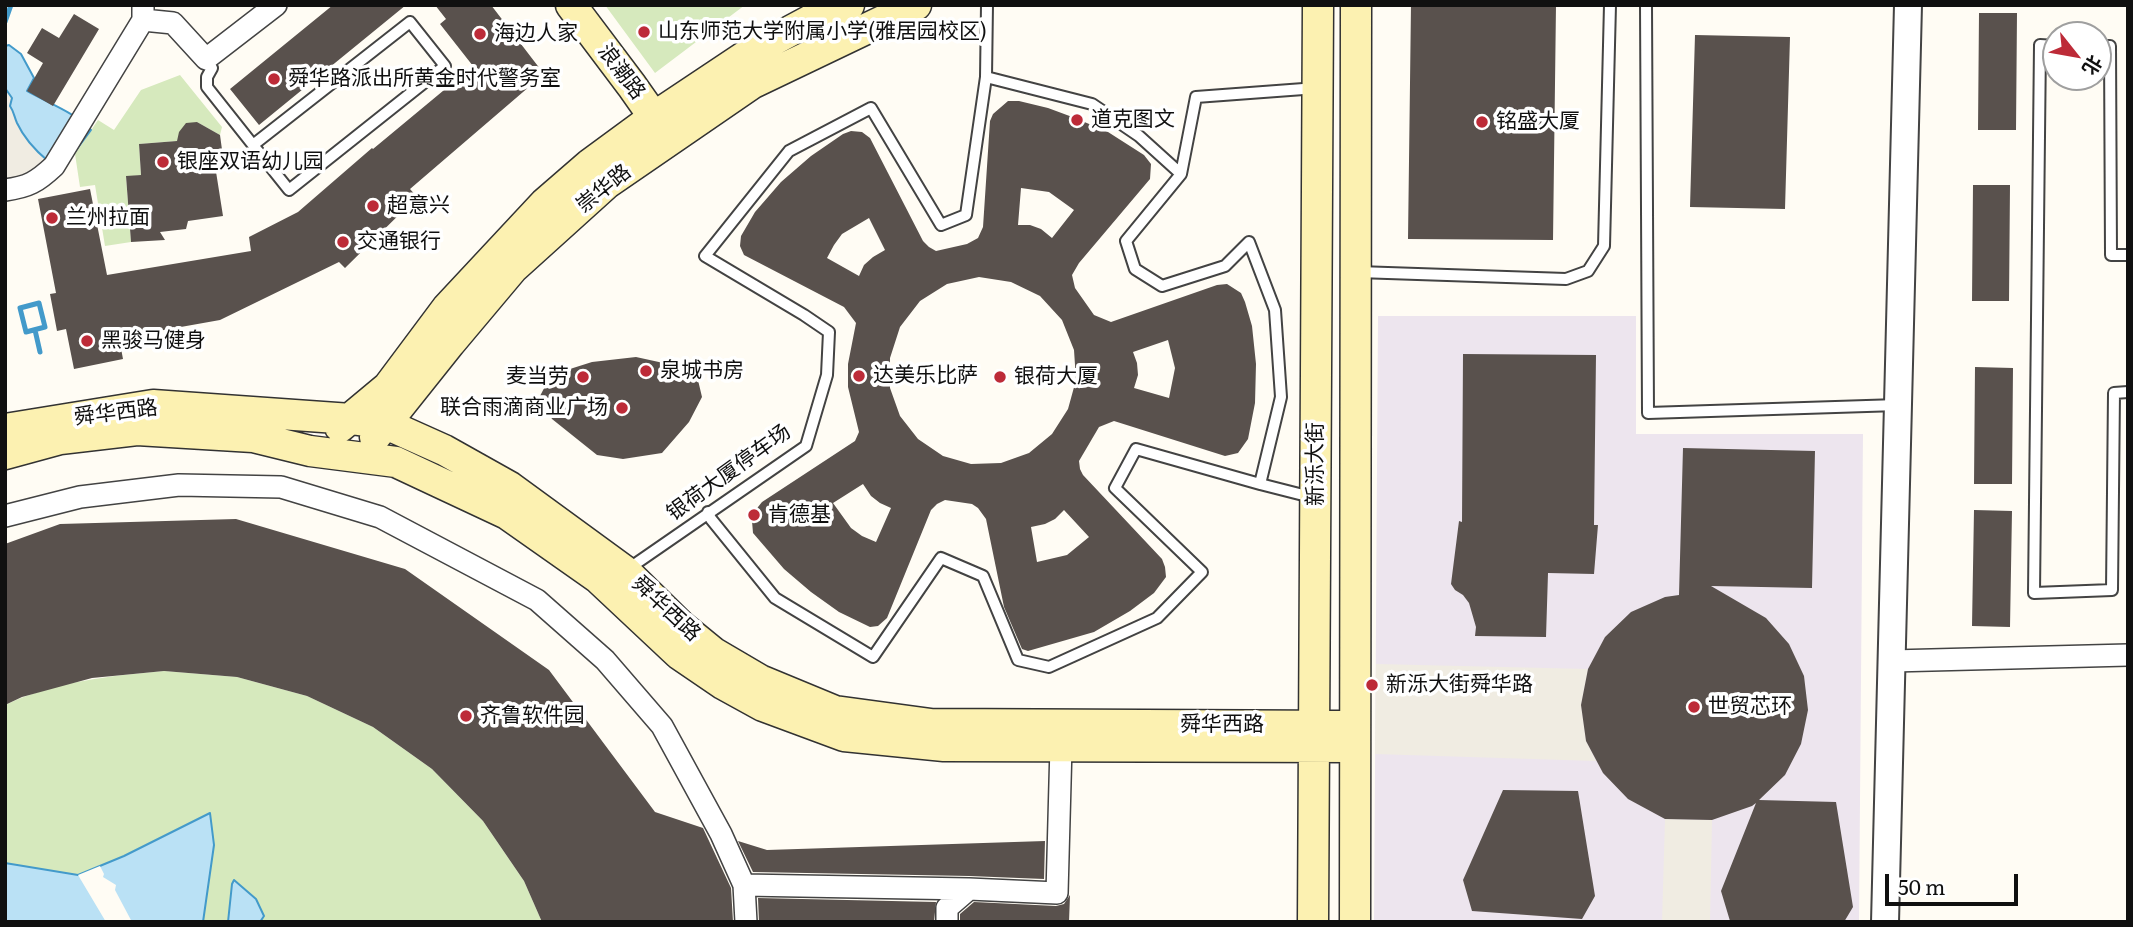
<!DOCTYPE html>
<html>
<head>
<meta charset="utf-8">
<style>
  body { margin:0 }
  #map { position:relative; width:2133px; height:927px; overflow:hidden; background:#fffcf4; font-family:Literata,"Noto Sans SC",serif }
  canvas { display:block }
  .frame { position:absolute; inset:0; border:7px solid #101010; pointer-events:none }
  .north { position:absolute; left:2042px; top:21px; width:70px; height:70px; box-sizing:border-box; background:#fff; border:2px solid #9f9f9f; border-radius:50%; rotate:121deg; font-size:19px; font-weight:700; line-height:28px; text-align:center; color:#101010 }
  .north::after { content:''; display:block; margin:auto; width:24px; height:32px; background:#bd2b38; clip-path:polygon(50% 0,100% 100%,50% 72%,0 100%) }
  .scale { position:absolute; left:1885px; top:874px; width:133px; height:32px; box-sizing:border-box; border:4px solid #101010; border-top:0; padding-left:9px; font-size:21px; line-height:24px; white-space:nowrap; color:#101010; -webkit-text-stroke:5px #fff; paint-order:stroke }
</style>
</head>
<body>
<div id="map">
<canvas width="2133" height="927"></canvas>
<div class="frame"></div>
<div class="north">北</div>
<div class="scale">50 m</div>
</div>
<script>
const c = document.querySelector('canvas').getContext('2d');
c.lineJoin = 'round';
function fillPath(path, color) { c.fillStyle = color; c.fill(path, 'evenodd'); }
function stroke(path, color, width, dash) { c.strokeStyle = color; c.lineWidth = width; c.lineCap = dash ? 'butt' : 'round'; c.setLineDash(dash || []); c.stroke(path); }
function drawText(font, color, halo, rows, align = 'center') {
  c.font = font + ' Literata,"Noto Sans SC",serif'; c.lineWidth = 7; c.setLineDash([]); c.textBaseline = 'middle'; c.strokeStyle = halo; c.fillStyle = color; for (const [text, x, y, turn = 0] of rows) {
    c.save(); c.translate(x, y); c.rotate((+turn || 0) * Math.PI / 180); c.textAlign = isNaN(turn) ? turn : align; if (halo) c.strokeText(text, 0, 0); c.fillText(text, 0, 0); c.restore();
  }
}
fillPath(new Path2D(`
  M1378 316H1636V434H1863L1859 922H1374Z`), '#ede5ee');
fillPath(new Path2D(`
  M605 5H745L655 73Z
  M180 75 222 127 220 135 197 122 177 141 139 144 141 175 126 177 131 242 105 246 95 185 80 187 75 154 98 120 114 130 141 90Z
  M164 671 237 677 307 696 373 727 432 769 483 821 524 881 542 922H5V705C56 681 109 676 164 671Z`), '#d6e9bd');
fillPath(new Path2D(`
  M5 88 12 98 10 106 27 139 40 154 54 166 5 190Z
  M1376 664 1588 669 1581 705 1586 741 1596 761 1375 754Z
  M1665 819 1712 820 1710 922H1662Z`), '#f0ece2');
const water = new Path2D(`
  M9 45 21 54 34 78 27 91C48 103 76 113 91 130L71 157 48 161C36 151 24 138 17 123 14 116 14 112 10 106L12 98 5 88V46Z
  M210 813 214 845 203 922H5V863L78 875 124 856Z
  M234 880 256 899 264 916 260 922H228L232 884Z`);
fillPath(water, '#bae1f5');
stroke(water, '#439aca', 2);
fillPath(new Path2D(`
  M100 866 104 874 103 877 116 885 115 890 132 922H106L78 875Z`), '#fffcf4');
stroke(new Path2D(`
  M5 22 11 5
  M39 303 45 327 26 332 20 308Z
  M35 330 40 352`), '#439aca', 5);
fillPath(new Path2D(`
  M333 5H406L259 125 230 89Z
  M435 5H491L544 74 410 189 417 197 345 268 339 262 220 320 119 338 123 359 74 369 66 329 57 331 50 294 56 293 38 199 90 189 107 275 251 251 249 237 298 212 372 148 373 149 473 66 440 24 446 19Z
  M1411 5H1556L1553 240 1408 239Z
  M1979 13H2017L2016 130H1978Z
  M74 14 99 29 53 106 27 91 43 63 27 53 42 28 59 38Z
  M1695 35 1790 37 1785 209 1690 207Z
  M1008 101H1019L1048 108 1075 118 1108 132 1144 155 1151 164 1150 179 1079 263 1072 275 1075 288 1094 315 1111 322 1217 285 1227 284 1241 293 1245 302 1252 326 1256 364 1255 403 1248 439 1238 453 1225 456 1114 421 1099 427 1079 461 1080 469 1083 475 1162 559 1165 567 1166 577 1154 593 1130 611 1094 632 1028 651 1022 649 1004 607 986 519 978 508 972 504 945 500 937 504 931 510 887 618 878 626 870 627 839 612 811 592 784 569 753 533 752 521 754 512 762 502 855 441 859 432 848 387V364L856 323 844 307 744 255 740 246 741 236 755 212 781 182 811 156 843 134 851 131 862 132 870 138 923 241 929 247 936 251 967 244 978 238 983 227 990 121 993 114ZM1021 188 1049 192 1074 210 1052 238 1041 229 1030 225H1018ZM869 218 885 250 873 257 864 265 859 276 827 258 834 245 842 234ZM979 277 1011 282 1040 296 1062 320 1074 350 1076 380 1068 409 1052 434 1029 453 1001 463 971 464 943 456 918 439 900 416 890 388V358L900 327 920 301 947 284ZM1168 340 1175 368 1169 398 1134 388 1138 375 1137 363 1133 352ZM863 484 871 496 880 503 891 508 876 542 862 536 851 528 833 503ZM1064 510 1089 537 1067 555 1037 562 1031 527 1045 524 1055 519Z
  M197 122 220 135 223 157 214 159 223 216 188 221 186 229 160 232 165 240 131 242 126 176 141 175 139 144 177 141 179 132 186 123Z
  M1973 185H2010L2009 301H1972Z
  M1463 354 1596 355 1594 525H1598L1594 574 1548 573 1546 637 1475 636 1476 627 1469 603 1463 595 1455 590 1451 584 1459 521 1462 522Z
  M636 357 668 364 697 376 702 397 689 422 662 453 623 459 597 455 552 419 540 396 551 375 592 362Z
  M1975 367 2013 368 2012 484H1974Z
  M1683 448 1815 451 1812 588 1711 586 1766 618 1789 644 1804 676 1808 710 1801 744 1785 775 1759 800 1836 802 1853 907 1844 922 1730 921 1721 891 1756 803 1752 806 1712 820 1665 819 1628 799 1603 773 1586 741 1581 705 1588 669 1605 637 1631 612 1665 597 1679 595Z
  M1974 510 2012 511 2010 627 1972 626Z
  M236 519 405 569 549 670 655 812 703 828 731 888 733 922H542L524 881 483 821 432 769 373 727 307 696 237 677 164 671 92 678 22 697 5 705V544L60 524Z
  M1503 790 1578 791 1595 896 1582 919 1472 911 1463 880Z
  M738 841 767 850 1045 841 1044 879 969 876 753 872Z
  M1070 895 1069 922H960V914L974 902 1056 906 1064 904Z
  M758 898 936 902 934 922H759Z`), '#59514d');
const service = new Path2D(`
  M1646 5 1648 413 1898 405
  M2056 46 2040 45 2034 593 2112 590 2114 393 2128 392
  M2098 46H2110L2111 255H2128
  M212 68 207 77V87L253 145 410 22 445 66 289 190 253 145
  M1181 174 1196 97 1317 88
  M1358 272 1566 279 1588 271 1604 246 1610 5
  M1260 484 1315 498
  M708 512 711 519 775 598 873 657 941 558 983 576 1018 660 1049 667 1157 618 1202 572 1115 488 1136 449 1260 484 1281 397 1275 310 1249 242 1225 266 1162 286 1135 269 1126 241 1181 174 1139 136 1092 104 986 77
  M628 569 806 446 827 375 829 332 804 315 705 256 789 151 871 108 941 225 966 215 986 77 987 5`);
const minor = new Path2D(`
  M143 7V20L173 23 206 59 276 5
  M5 190C28 187 37 182 54 166L143 20
  M5 516 80 497 179 485 281 487 380 517 537 600 605 660 662 726 721 834 744 885 746 922
  M1892 661 2128 655
  M744 885 969 889
  M947 922V908L969 889 1057 893 1061 746`);
const tertiary = new Path2D(`
  M1885 922 1908 5`);
const secondary = new Path2D(`
  M571 5 632 86 665 133
  M340 427 388 387 447 308 545 203 590 164 654 117 753 51 809 21 849 5
  M5 429 153 405 351 419 386 424 444 450 510 487 625 571 681 626 714 653 760 680 835 711 931 724 1355 726
  M375 437 450 343 513 268 606 184 753 83 916 5
  M5 454 60 439 137 430 253 437 310 451 396 462 507 514 598 578 679 654 723 684 763 706 844 736 944 746 1355 747
  M1313 922 1318 5
  M1355 922 1356 5`);
stroke(service, '#434343', 14);
stroke(minor, '#434343', 24);
stroke(tertiary, '#434343', 30);
stroke(secondary, '#323232', 33);
stroke(service, '#fff', 10);
stroke(minor, '#fff', 21);
stroke(tertiary, '#fff', 26);
stroke(secondary, '#fcf1b1', 30);
for (const [x, y, r, color] of [
  [644,32,7,"#bd2b38"],
  [480,34,7,"#bd2b38"],
  [274,79,7,"#bd2b38"],
  [1077,120,7,"#bd2b38"],
  [1482,122,7,"#bd2b38"],
  [163,162,7,"#bd2b38"],
  [373,206,7,"#bd2b38"],
  [52,218,7,"#bd2b38"],
  [343,242,7,"#bd2b38"],
  [87,341,7,"#bd2b38"],
  [646,371,7,"#bd2b38"],
  [859,376,7,"#bd2b38"],
  [583,377,7,"#bd2b38"],
  [1000,377,7,"#bd2b38"],
  [622,408,7,"#bd2b38"],
  [754,515,7,"#bd2b38"],
  [1372,685,7,"#bd2b38"],
  [1694,707,7,"#bd2b38"],
  [466,716,7,"#bd2b38"]
]) { const dot = new Path2D(); dot.arc(x, y, r, 0, 2 * Math.PI); c.fillStyle = color; c.fill(dot); stroke(dot, '#fff', 2.5); }
drawText('21px', '#101010', '#fff', [
  ["山东师范大学附属小学(雅居园校区)",658,32],
  ["海边人家",494,34],
  ["舜华路派出所黄金时代警务室",288,79],
  ["道克图文",1091,120],
  ["铭盛大厦",1496,122],
  ["银座双语幼儿园",177,162],
  ["超意兴",387,206],
  ["兰州拉面",66,218],
  ["交通银行",357,242],
  ["黑骏马健身",101,341],
  ["泉城书房",660,371],
  ["达美乐比萨",873,376],
  ["麦当劳",569,377,"right"],
  ["银荷大厦",1014,377],
  ["联合雨滴商业广场",608,408,"right"],
  ["肯德基",768,515],
  ["新泺大街舜华路",1386,685],
  ["世贸芯环",1708,707],
  ["齐鲁软件园",480,716]
], 'left');
drawText('21px', '#101010', '#fff', [
  ["浪潮路",621,72,53],
  ["崇华路",604,189,-39],
  ["舜华西路",116,413,-7],
  ["新泺大街",1316,464,-90],
  ["银荷大厦停车场",729,473,-36],
  ["舜华西路",666,609,43],
  ["舜华西路",1222,725]
]);
</script>
</body>
</html>
